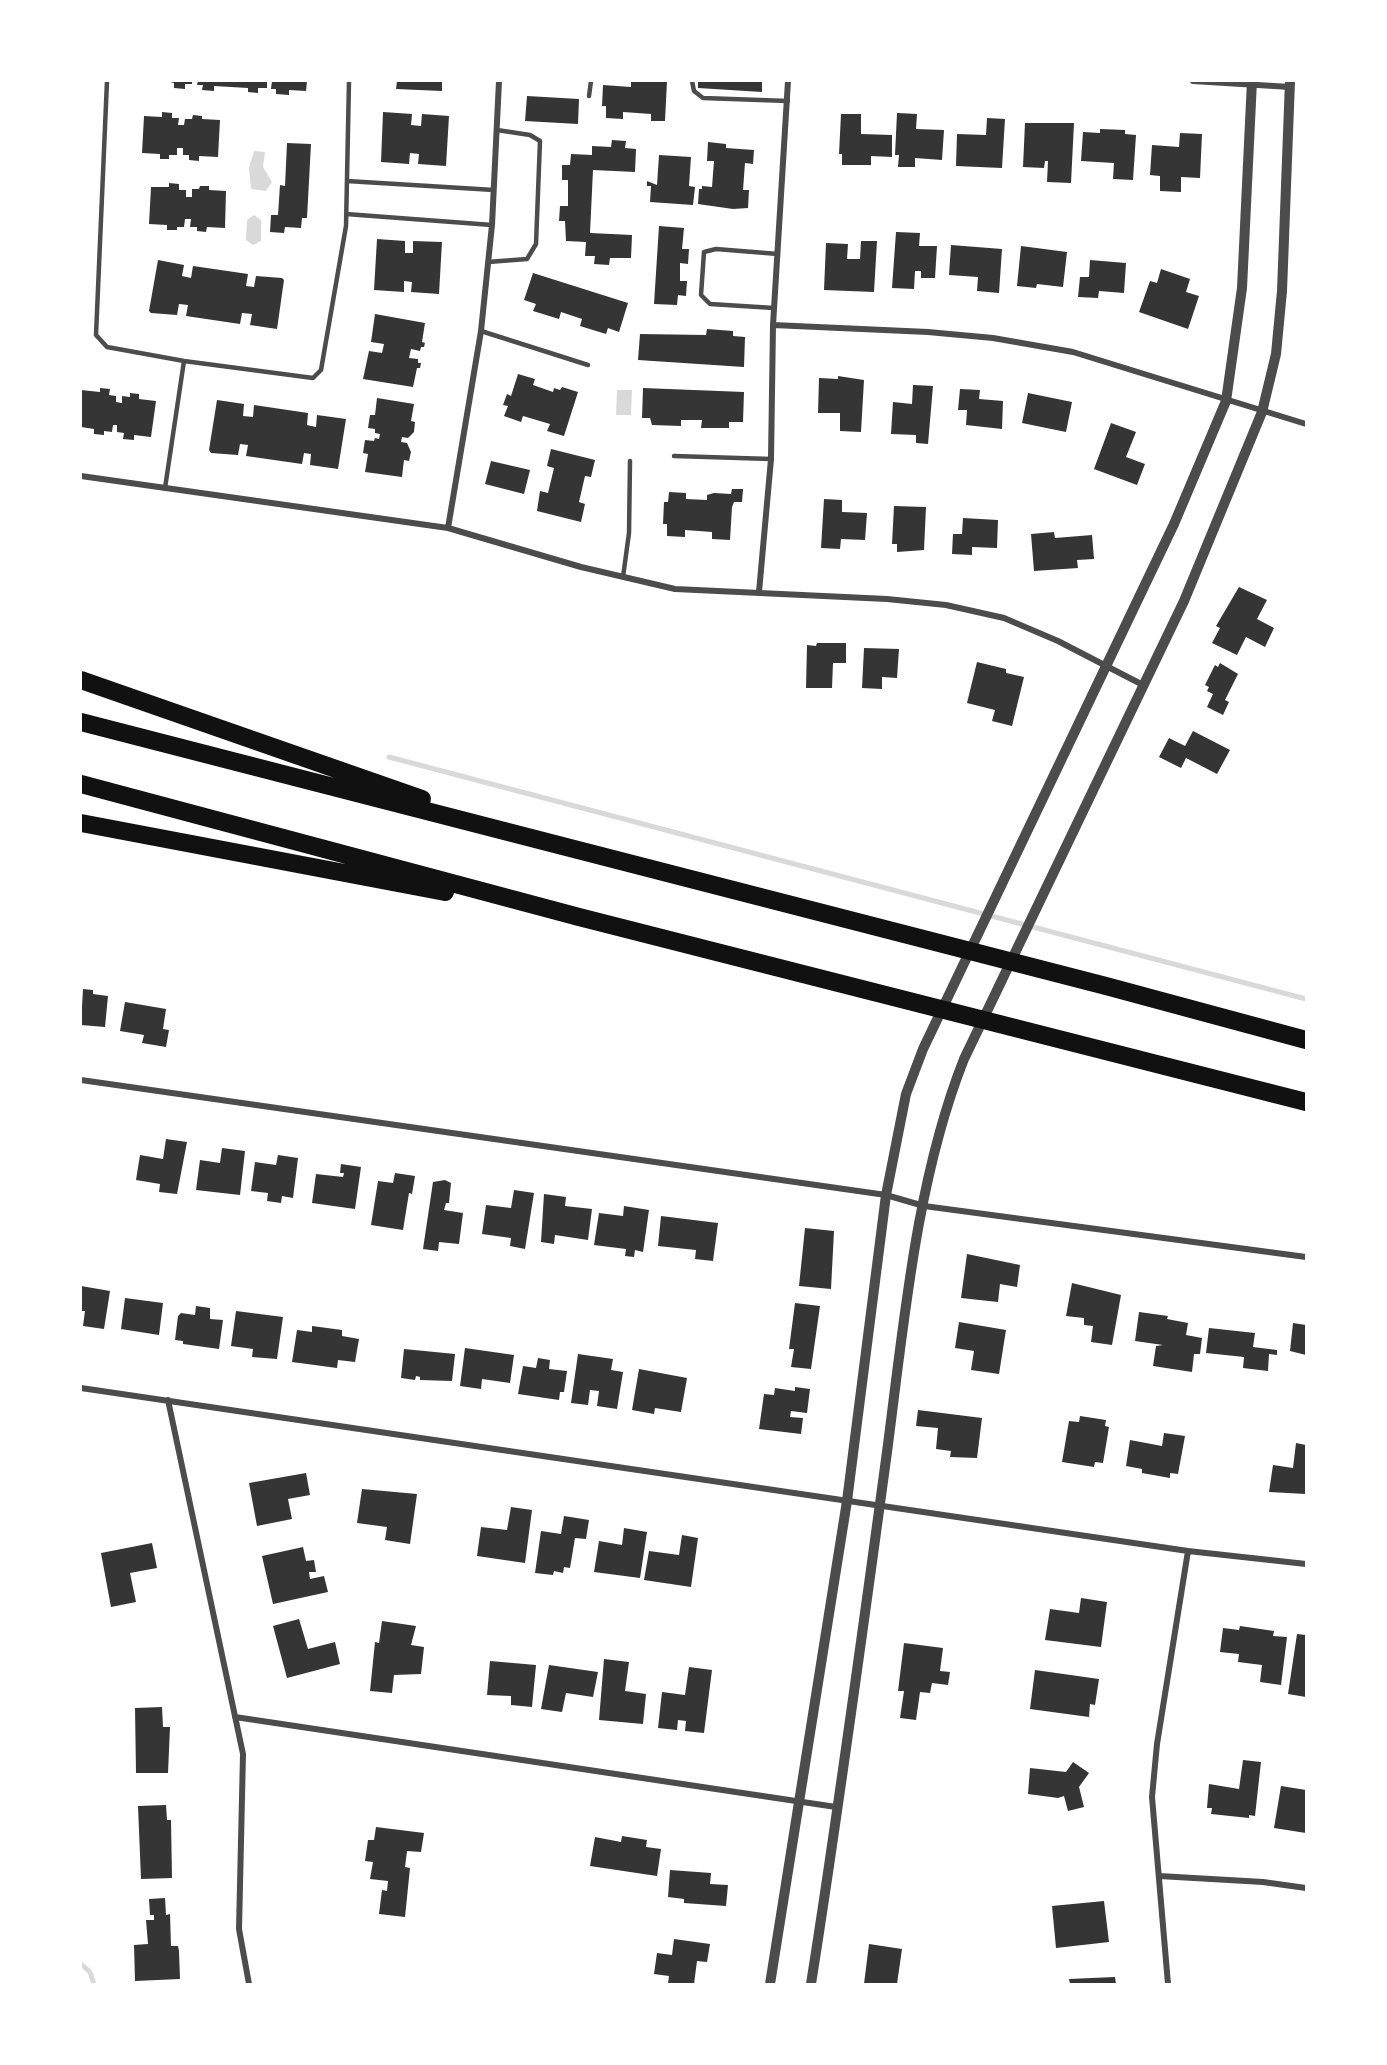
<!DOCTYPE html>
<html>
<head>
<meta charset="utf-8">
<style>
  body { margin:0 }
  #map { position:relative; width:1387px; height:2065px; overflow:hidden; background:#fff; font-family:Quicksand,sans-serif }
  canvas { display:block }
  .frame { position:absolute; inset:0; border:82px solid #fff; pointer-events:none }
</style>
</head>
<body>
<div id="map">
<canvas width="1387" height="2065"></canvas>
<div class="frame"></div>
</div>
<script>
const c = document.querySelector('canvas').getContext('2d');
c.lineJoin = 'round';
function fillPath(path, color) { c.fillStyle = color; c.fill(path, 'evenodd'); }
function stroke(path, color, width, dash) { c.strokeStyle = color; c.lineWidth = width; c.lineCap = dash ? 'butt' : 'round'; c.setLineDash(dash || []); c.stroke(path); }
fillPath(new Path2D(`
  M254 151 265 152 263 167 272 182 266 191 251 189 249 168Z
  M254 215 261 220V241L253 245 246 240 247 220Z
  M617 390H632L631 415H616Z`), '#d9d9d9');
stroke(new Path2D(`
  M389 757 1306 999
  M81 1964 90 1972 94 1984`), '#d9d9d9', 5);
fillPath(new Path2D(`
  M166 81H192V84H185V89L174 88V83Z
  M198 81H267V88H258V93L248 92V88L214 86V91L202 90 203 85H197Z
  M272 81H307L306 91 289 90V95L276 94V89H271Z
  M397 81H442V91L396 89Z
  M631 81H667L665 121H651V114L623 112V119L606 118V106H602L603 85 631 87Z
  M698 81H762V92L698 88Z
  M527 96 579 99 578 124 525 121Z
  M162 112 172 113V118H179L178 125H184L185 119H192L193 115 202 116V119L220 120 218 157 199 156V161L189 160V155H183V148H177V155H169V159H160V154L142 153 144 116 162 117Z
  M383 112 412 114 411 125 421 126 422 114 449 116 446 166 418 164 419 154 410 153 409 164 381 162Z
  M897 113 917 114 916 129 944 130 942 160 915 158V167H898L899 155H895Z
  M841 114H861V134L892 135V157L871 156V165H842V154H839Z
  M987 118 1005 119 1002 168 956 166 957 134 986 135Z
  M1025 123H1074L1071 183 1047 182 1048 161H1045L1044 168 1023 167Z
  M1100 129 1125 130V134L1136 135 1133 180 1113 179 1114 163 1081 161 1083 132 1100 133Z
  M1180 133 1202 134 1200 178 1181 177V192L1160 191V176L1150 175 1152 145 1179 147Z
  M612 140 626 141 625 148 636 149 635 172 593 170 590 233 632 235 631 258H610L609 265 594 264 595 256H585L586 242 566 241 565 221H559L560 206H568V180H562V165H570L571 154 592 155V146L611 147Z
  M708 142 726 144V148L754 150 753 164 745 163 743 190H749L748 208 733 209 698 204 699 189H702V186L712 187 714 161H707Z
  M287 143 311 144 307 218H302L301 228 285 227 284 233 270 232 271 215H278L280 185 285 186Z
  M659 155 691 157 689 186 695 187 693 205 650 202 651 186H647V181L657 185Z
  M169 183 179 184V190H186V197H192V189H199L200 186H209V190L226 191 225 228 207 227 206 232 197 231V227H190L191 219H185L184 227H177V230H167V225L149 224 151 187H169Z
  M659 226 684 228 682 249H689L688 264 680 263V281H687L686 296 678 295 677 305 654 304Z
  M896 232 920 233 919 246H937L935 278H921V271H915L914 289 892 288Z
  M377 239 405 241V253H413V241L442 242 439 294 411 292 412 282 404 281V292L374 290Z
  M861 241H877L874 292 824 290 826 243 848 244 847 259H860Z
  M951 245 1002 249 999 293 977 291 978 277 949 275Z
  M1021 246 1067 252 1063 287 1037 284 1036 288 1017 286Z
  M158 260 184 265 182 276 191 278 193 266 248 274 246 286 254 287 256 276 282 278 284 280 277 329 250 325 252 314 242 313 240 324 186 316 188 305 179 304 177 315 151 313 149 311Z
  M1090 260 1126 263 1124 293 1099 291 1098 298 1078 297 1080 277H1089Z
  M1161 269 1190 279 1186 292 1199 296 1188 329 1139 312 1150 281 1157 283Z
  M533 273 628 303 619 332 608 328 606 334 580 326 582 319 561 312 559 319 533 311 536 304 524 300Z
  M375 314 425 323 422 342 425 343 424 347H421L420 351 411 349 409 358 418 359V363H421L420 368H417L413 387 363 379 369 351 382 353 384 344 371 342Z
  M707 329 733 331V336L745 337 744 367 638 360 640 334 706 335Z
  M518 374 535 379 533 385 553 392 554 388 560 390 562 387 578 392 564 436 547 431 550 424 523 416 521 422 504 416 508 406 503 405 507 394 511 396Z
  M838 376 864 380 861 432 840 431V413H818L819 378 838 379Z
  M913 385 933 386 928 444 916 443V435L891 434 893 402 912 404Z
  M100 388 110 389 109 395 116 396V402L122 403V396L130 397V393L139 394V399L156 401 151 437 134 435V440L123 439 124 433 117 432V425H113L112 432 104 431V435L94 434V429L81 427V390L100 392Z
  M643 388 744 392 743 422H729V428H701L702 420H681V426L652 425 650 418H642Z
  M960 389 980 390 979 399 1003 401 1002 429 966 425 967 410H958Z
  M1028 393 1072 402 1066 432 1022 423Z
  M377 398 414 404 411 421 415 422 414 432 408 438 402 437 401 442 407 443 411 452 409 461 404 460 402 477 365 472 368 454 363 453 365 440 374 441 375 438 379 439 380 434 375 433V429L368 428 370 415H375Z
  M217 400 244 404 243 416 253 417 254 405 308 413 307 425 316 427 317 415 346 419 338 469 310 465 311 454 304 453 302 464 246 456 248 445 240 444 238 455 211 453 209 450Z
  M1111 423 1136 432 1126 457 1145 464 1137 485 1094 469Z
  M551 449 595 460 591 477 585 476 579 502 585 504 581 522 537 511 540 491 548 493 554 468 547 466Z
  M491 461 530 470 524 494 485 484Z
  M732 489H743L742 502H734L732 507 730 540 712 539V532L685 530V537L667 536V524H663L664 502H668L669 492 686 493V499L707 500V495L714 493 731 494Z
  M824 499 842 500V512L867 513 865 540 841 539 840 549 821 548Z
  M894 506 926 507 924 550 897 552V544H892Z
  M963 518 998 520 997 548 972 547V555L952 554 953 534H962Z
  M1054 532 1055 538 1092 535 1094 559 1077 560 1078 568 1034 571 1031 534Z
  M1239 587 1267 600 1257 619 1274 628 1265 647 1246 637 1237 655 1212 643 1220 628 1216 626Z
  M817 643H846V663H833L832 688H806L807 645 816 646Z
  M864 648 899 649 897 678 882 677V689L862 688Z
  M977 662 1006 669V673L1024 677 1012 726 992 721 995 710 967 703Z
  M1220 663 1238 674 1225 700 1229 702 1223 715 1207 707 1213 694 1207 691 1209 687 1205 685 1215 665 1218 667Z
  M1193 731 1230 750 1217 774 1186 758 1181 768 1159 757 1169 738 1185 746Z
  M83 989 93 990V994L108 996 105 1027 81 1025Z
  M125 1002 166 1009 163 1029 169 1030 166 1047 142 1043 144 1035 120 1031Z
  M166 1139 187 1142 177 1194 159 1192 160 1184 136 1180 140 1155 163 1159Z
  M222 1148 245 1151 240 1195 196 1190 200 1160 220 1163Z
  M278 1155 298 1158 293 1198 282 1196 281 1203 267 1201 268 1193 251 1191 255 1162 276 1165Z
  M341 1164 361 1167 355 1209 312 1203 316 1174 343 1177 344 1173H340Z
  M395 1173 415 1176 412 1194 409 1193 403 1230 371 1225 378 1181 393 1183Z
  M445 1180 451 1183 449 1203H446L444 1210 463 1213 459 1244 439 1242 438 1251 423 1249 433 1182Z
  M514 1190 534 1193 525 1249 510 1246 511 1238 482 1234 486 1205 511 1208Z
  M544 1194 566 1197 565 1206 592 1209 588 1240 555 1235 554 1244 541 1242Z
  M624 1206 649 1210 643 1252 635 1250 634 1257 625 1256 626 1249 594 1245 599 1213 623 1216Z
  M661 1216 718 1223 713 1261 695 1259 696 1250 658 1246Z
  M805 1228 834 1231 831 1289 799 1286Z
  M967 1254 1020 1265 1017 1287 1000 1284 998 1302 961 1298Z
  M1072 1283 1121 1295 1112 1345 1091 1342 1093 1326 1084 1325V1318L1066 1316Z
  M81 1286 110 1291 104 1329 83 1326 85 1311H81Z
  M125 1298 163 1303 159 1335 121 1329Z
  M795 1303 820 1306 811 1369 791 1367 794 1349H789Z
  M196 1306 210 1308V1319L223 1320 219 1349 183 1344V1341L175 1340 178 1316 181 1313 195 1315Z
  M236 1311 283 1317 277 1359 252 1357 253 1349 231 1346Z
  M1139 1312 1168 1316 1167 1319 1188 1323 1186 1335 1202 1338 1200 1354H1194L1192 1372 1153 1366 1156 1346 1163 1345 1135 1341Z
  M959 1322 1006 1330 999 1374 971 1370 974 1351 955 1348Z
  M1293 1323 1306 1325V1355L1290 1351Z
  M312 1326 342 1330V1336L359 1339 355 1362 338 1360 337 1368 292 1362 297 1330 312 1332Z
  M1209 1328 1255 1333 1253 1347 1277 1350V1355L1269 1354 1268 1371 1243 1368 1244 1357 1206 1353Z
  M465 1348 514 1355 510 1383 482 1379 481 1389 460 1386Z
  M404 1349 455 1354 452 1381 420 1380V1377L416 1376 415 1380 401 1378Z
  M578 1354 613 1359 611 1370 623 1372 617 1409 597 1406 599 1391 590 1390 588 1405 571 1403Z
  M538 1358 550 1360 549 1369 567 1371 564 1392H560L559 1400 518 1394 523 1366 536 1368Z
  M639 1369 687 1378 681 1412 655 1408 654 1414 632 1410Z
  M795 1387 810 1389 807 1413 791 1411 790 1417 803 1418 801 1434 759 1429 764 1394 774 1395 775 1388 795 1391Z
  M918 1410 982 1418 977 1458 950 1457 951 1451 936 1449 938 1428 916 1426Z
  M1080 1416 1106 1420 1105 1426 1109 1427 1103 1463 1095 1462 1094 1467 1062 1462 1069 1421 1079 1422Z
  M1164 1433 1185 1436 1178 1474 1170 1473V1478L1142 1473V1469L1126 1466 1130 1440 1162 1446Z
  M1296 1443 1306 1445V1494L1269 1492 1273 1465 1293 1468Z
  M306 1473 310 1495 288 1499 292 1519 257 1526 249 1483Z
  M362 1489 417 1494 410 1544 385 1540 387 1527 357 1523Z
  M511 1507 532 1510 525 1563 477 1556 481 1527 507 1530Z
  M564 1516 589 1520 586 1539 575 1538 570 1568 564 1567 563 1573 554 1571 553 1575 535 1573 541 1531 561 1534Z
  M624 1528 647 1532 640 1578 594 1572 599 1541 622 1545Z
  M682 1535 698 1538 691 1587 644 1580 649 1551 679 1555Z
  M152 1543 157 1568 130 1573 136 1602 111 1607 101 1553Z
  M303 1547 306 1561 314 1560 316 1572H309L310 1579 324 1576 328 1592 273 1604 262 1556Z
  M1081 1598 1107 1602 1101 1647 1045 1640 1050 1609 1079 1613Z
  M299 1619 308 1649 335 1642 340 1664 287 1678 273 1626Z
  M382 1621 416 1626 411 1645 424 1647 421 1674 394 1675 392 1693 370 1691 375 1642 379 1643Z
  M1240 1626 1274 1631 1273 1636 1287 1637 1281 1685 1260 1682 1262 1665 1238 1662 1239 1654 1220 1652 1223 1628 1239 1630Z
  M1297 1634 1306 1635V1697L1288 1694Z
  M904 1643 943 1648 940 1671 950 1672 948 1685 932 1683 930 1693 920 1692 916 1720 900 1718 904 1691H898Z
  M604 1659 629 1662 625 1691 646 1694 643 1724 599 1720Z
  M490 1661 536 1665 532 1707 511 1705V1696L487 1695Z
  M549 1665 598 1672 593 1697 566 1693 562 1712 541 1709Z
  M689 1667 712 1670 704 1733 685 1731 686 1721 678 1720 677 1730 658 1728 662 1692 685 1695Z
  M1035 1670 1099 1679 1095 1705 1090 1704 1089 1717 1030 1709Z
  M162 1707 163 1727H170L168 1773H136L135 1708Z
  M1243 1760 1261 1762 1255 1816 1249 1815V1818L1211 1814 1212 1808H1207L1209 1784 1239 1789Z
  M1073 1762 1089 1773 1079 1787 1084 1807 1068 1811 1064 1796 1058 1798 1028 1794 1030 1768 1066 1772Z
  M1281 1786 1306 1790V1833L1274 1828Z
  M166 1805 167 1820H171L172 1878 141 1879 138 1806Z
  M376 1827 424 1833 421 1852 407 1851 405 1867 410 1868 405 1917 379 1914 382 1890 387 1891 388 1881 370 1879 373 1862 365 1861 368 1840H374Z
  M622 1836 647 1840 646 1847 661 1849 657 1876 590 1866 595 1837 621 1842Z
  M670 1870 711 1873 710 1884 728 1885 726 1906 684 1903V1899L668 1897Z
  M165 1898 166 1915 170 1914 171 1946H178L179 1951 180 1979 135 1981 134 1945 148 1944 146 1920H154V1915H150L149 1899Z
  M1104 1901 1109 1942 1056 1948 1052 1906Z
  M674 1939 710 1944 707 1962 697 1961 694 1984H668L669 1976 654 1974 657 1953 672 1955Z
  M869 1944 902 1949 897 1984H864Z
  M1115 1977 1116 1984H1070L1069 1979Z`), '#353535');
stroke(new Path2D(`
  M107 81 96 335 107 347 184 361 313 378 321 370 346 226 349 81
  M692 81 694 91 703 98 788 101
  M589 96 591 81
  M347 181 494 190
  M346 214 492 225
  M488 262 527 259 536 244 540 141 530 135 497 130
  M774 308 710 304 701 295 704 252 716 249 778 254
  M481 331 588 365
  M674 456 771 459
  M165 488 184 361
  M623 577 629 533 630 461`), '#4c4c4c', 4.5);
stroke(new Path2D(`
  M1193 81 1290 87
  M773 325 928 332 993 338 1073 352 1306 424
  M81 476 448 528 581 567 675 589 887 599 946 605 1004 618 1058 641 1143 685
  M448 528 481 331 492 225 499 81
  M759 592 771 459 773 325 788 81
  M81 1080 886 1195 924 1206 1306 1257
  M81 1388 1188 1551 1306 1564
  M168 1400 243 1754 239 1929 249 1984
  M235 1717 836 1807
  M1159 1876 1263 1882 1306 1888
  M1168 1984 1152 1797 1157 1744 1188 1551`), '#4c4c4c', 6);
stroke(new Path2D(`
  M770 1984 847 1501 886 1195 906 1094 923 1049 1174 524 1226 401 1242 288 1252 81
  M811 1984C839 1807 863 1629 887 1452 904 1323 916 1180 964 1059L1184 601 1262 412 1276 354 1282 291 1290 81`), '#4c4c4c', 10);
stroke(new Path2D(`
  M81 680 422 799
  M81 722 1106 986 1306 1040
  M81 784 579 917 1306 1102
  M81 823 445 892`), '#111', 18);
</script>
</body>
</html>
